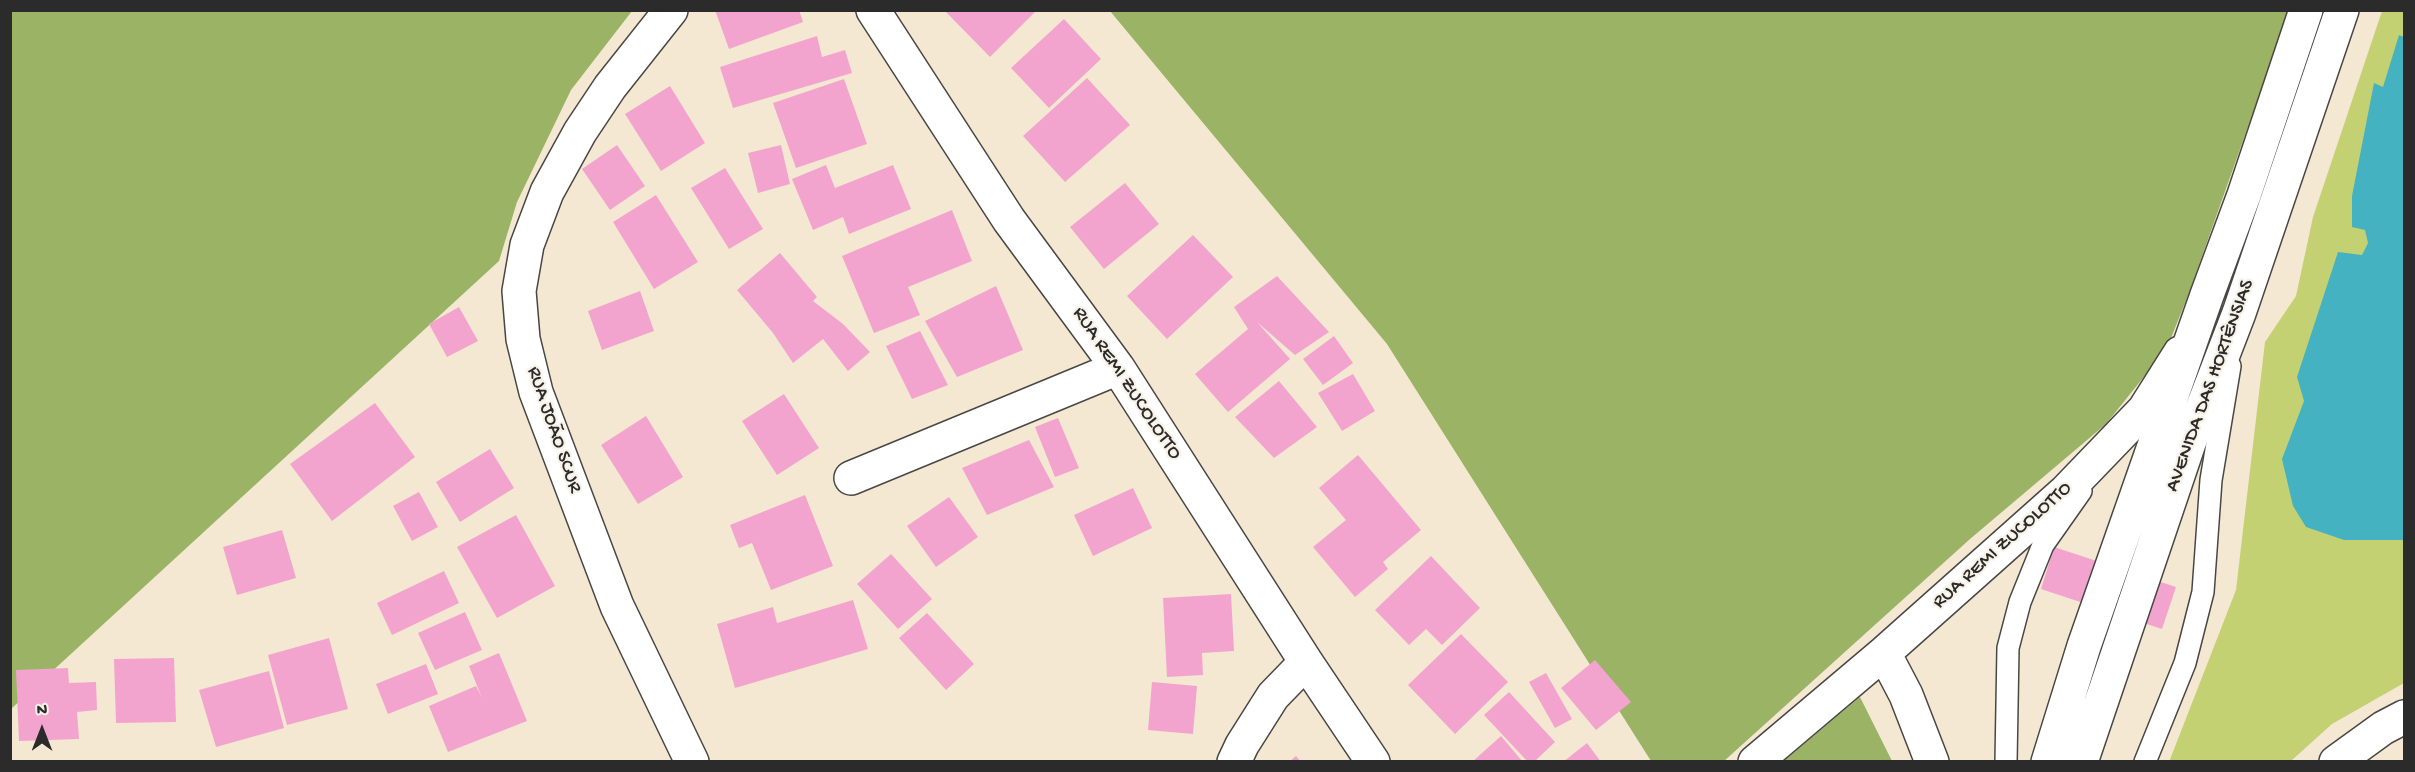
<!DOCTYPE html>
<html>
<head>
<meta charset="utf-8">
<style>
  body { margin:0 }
  #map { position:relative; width:2415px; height:772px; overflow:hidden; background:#f4e8d2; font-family:"Gochi Hand",sans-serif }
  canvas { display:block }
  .frame { position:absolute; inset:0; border:12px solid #2b2b2b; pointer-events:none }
  .north { position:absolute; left:12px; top:700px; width:60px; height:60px; -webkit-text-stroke:4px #f7f3e8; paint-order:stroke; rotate:0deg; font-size:16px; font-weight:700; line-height:24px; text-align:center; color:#2b2b2b }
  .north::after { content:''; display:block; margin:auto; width:21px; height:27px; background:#2b2b2b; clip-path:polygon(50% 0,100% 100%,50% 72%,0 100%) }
</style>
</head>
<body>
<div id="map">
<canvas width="2415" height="772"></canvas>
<div class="frame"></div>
<div class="north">N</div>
</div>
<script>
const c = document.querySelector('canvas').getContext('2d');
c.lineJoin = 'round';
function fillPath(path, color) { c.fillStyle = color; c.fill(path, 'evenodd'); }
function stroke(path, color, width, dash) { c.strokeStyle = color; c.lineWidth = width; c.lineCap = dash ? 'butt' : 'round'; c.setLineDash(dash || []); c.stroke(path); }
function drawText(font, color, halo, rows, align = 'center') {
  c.font = font + ' "Gochi Hand",sans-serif'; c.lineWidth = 4.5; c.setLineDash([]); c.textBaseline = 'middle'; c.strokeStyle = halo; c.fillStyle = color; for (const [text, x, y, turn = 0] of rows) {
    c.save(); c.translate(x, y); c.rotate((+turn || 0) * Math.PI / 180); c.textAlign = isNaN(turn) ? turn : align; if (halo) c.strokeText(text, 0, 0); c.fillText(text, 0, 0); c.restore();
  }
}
fillPath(new Path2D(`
  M2382 11H2404V683L2332 724 2291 761 2169 762 2236 590 2265 342 2296 296 2313 217Z`), '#c4d172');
fillPath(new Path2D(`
  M11 11H632L571 90 517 202 499 261 11 709Z
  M1110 11H2289L2189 293 2167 348 2106 424 1970 539 1723 762 1651 761 1387 344Z
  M1860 697 1892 761H1784Z`), '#9bb364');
fillPath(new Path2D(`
  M2399 35 2404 37V540H2344L2306 527 2293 506 2282 459 2304 401 2297 377 2338 252 2362 255 2368 243 2365 230 2352 227V196L2374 83 2383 87Z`), '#44b2c0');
fillPath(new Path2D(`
  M715 10H799L803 22 729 49Z
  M944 10H1037L990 57Z
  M1064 19 1101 59 1049 108 1011 68Z
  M817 36 822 57 845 50 852 73 733 108 720 67Z
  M1087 78 1130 125 1065 182 1023 136Z
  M844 79 867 144 796 168 773 103Z
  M670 86 705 143 661 171 625 114Z
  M617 145 645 186 610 210 582 169Z
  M781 145 790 184 758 193 748 153Z
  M826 165 835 188 893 165 911 209 849 234 843 217 813 230 792 179Z
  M725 168 763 229 729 249 691 188Z
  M1125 183 1159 224 1104 269 1070 227Z
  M656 195 698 262 654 289 613 222Z
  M952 210 972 261 908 287 920 315 874 333 842 256Z
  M1193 235 1233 277 1167 339 1127 296Z
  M780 253 817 297 813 301 843 324 870 352 848 371 823 339 793 363 773 333 737 290Z
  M1277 276 1329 332 1295 355 1257 322 1290 359 1228 412 1195 374 1248 329 1234 307Z
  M996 286 1023 350 957 377 925 321Z
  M640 291 654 331 602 350 588 311Z
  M459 307 478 341 447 357 429 324Z
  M920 331 948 385 912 399 886 346Z
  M1334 336 1353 363 1323 385 1303 359Z
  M1353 374 1375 411 1342 431 1318 393Z
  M1279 381 1317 427 1274 458 1235 417Z
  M784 394 819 448 777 475 742 421Z
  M375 403 415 457 332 521 290 464Z
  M646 416 683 477 638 504 601 445Z
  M1058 418 1079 468 1055 477 1035 427Z
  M1029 440 1054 487 987 515 962 468Z
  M490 449 514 488 460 522 436 482Z
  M1358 455 1421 530 1383 562 1388 569 1355 597 1313 547 1346 520 1319 488Z
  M1133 488 1152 528 1093 556 1074 515Z
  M419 492 438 527 412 541 393 506Z
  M805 495 833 566 771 590 752 543 739 548 730 525Z
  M949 497 978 537 936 567 907 526Z
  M516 515 555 586 497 618 457 547Z
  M282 530 296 578 237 595 223 547Z
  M2054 547 2176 587 2162 629 2041 589Z
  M891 554 932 599 898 629 857 584Z
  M1431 556 1480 608 1442 645 1426 629 1409 645 1375 610Z
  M444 571 459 603 392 635 377 603Z
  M1231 594 1234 651 1202 653 1203 675 1167 677 1163 598Z
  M853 600 868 649 735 688 717 624 773 607 777 623Z
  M465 612 482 650 435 670 418 633Z
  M927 613 974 664 946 690 899 638Z
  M1461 634 1508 682 1455 734 1408 685Z
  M329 638 348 709 287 725 268 655Z
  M499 653 527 721 448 752 429 706 476 686 482 698 469 666Z
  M174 658 176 722 116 723 114 659Z
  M1595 660 1631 702 1596 730 1561 688Z
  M426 664 438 694 388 714 376 684Z
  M68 668 69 683 96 682 97 710 77 712 79 739 19 741 16 670Z
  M269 671 284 728 216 747 199 690Z
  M1546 673 1572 719 1555 728 1529 682Z
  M1152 682 1197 686 1193 734 1148 730Z
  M1509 692 1555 742 1534 762H1528L1484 715Z
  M1501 736 1523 762H1472Z
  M1587 743 1601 762H1563Z
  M1296 756 1301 762H1289Z`), '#f2a4ce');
const lane = new Path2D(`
  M2006 762 2008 648 2020 602 2043 545 2081 491
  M2145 762 2185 663 2203 592 2211 480 2230 366`);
const street = new Path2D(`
  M671 10 610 87 580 132 547 192 527 245 519 291 523 339 536 392 617 606 692 762
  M873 10 1009 220 1118 368 1306 662 1373 762
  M851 478 1118 368
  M1884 653 1906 695 1932 762
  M1234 762 1242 745 1273 696 1306 662
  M1755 762 1884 653 2066 491 2144 410 2180 353
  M2336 762 2383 728 2404 717`);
const primary = new Path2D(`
  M2048 762 2084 646 2207 295 2244 195 2306 10
  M2081 762 2189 443 2239 313 2342 10`);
stroke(lane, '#494744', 24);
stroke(street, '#494744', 36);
stroke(primary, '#494744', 36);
stroke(lane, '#fff', 21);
stroke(street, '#fff', 33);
stroke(primary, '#fff', 33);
drawText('20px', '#2b2b2b', '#f7f3e8', [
  ["RUA REMI ZUCOLOTTO",1126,384,56],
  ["AVENIDA DAS HORTÊNSIAS",2211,386,-70],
  ["RUA JOÃO SCUR",553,430,71],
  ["RUA REMI ZUCOLOTTO",2003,546,-42]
]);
</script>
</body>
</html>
